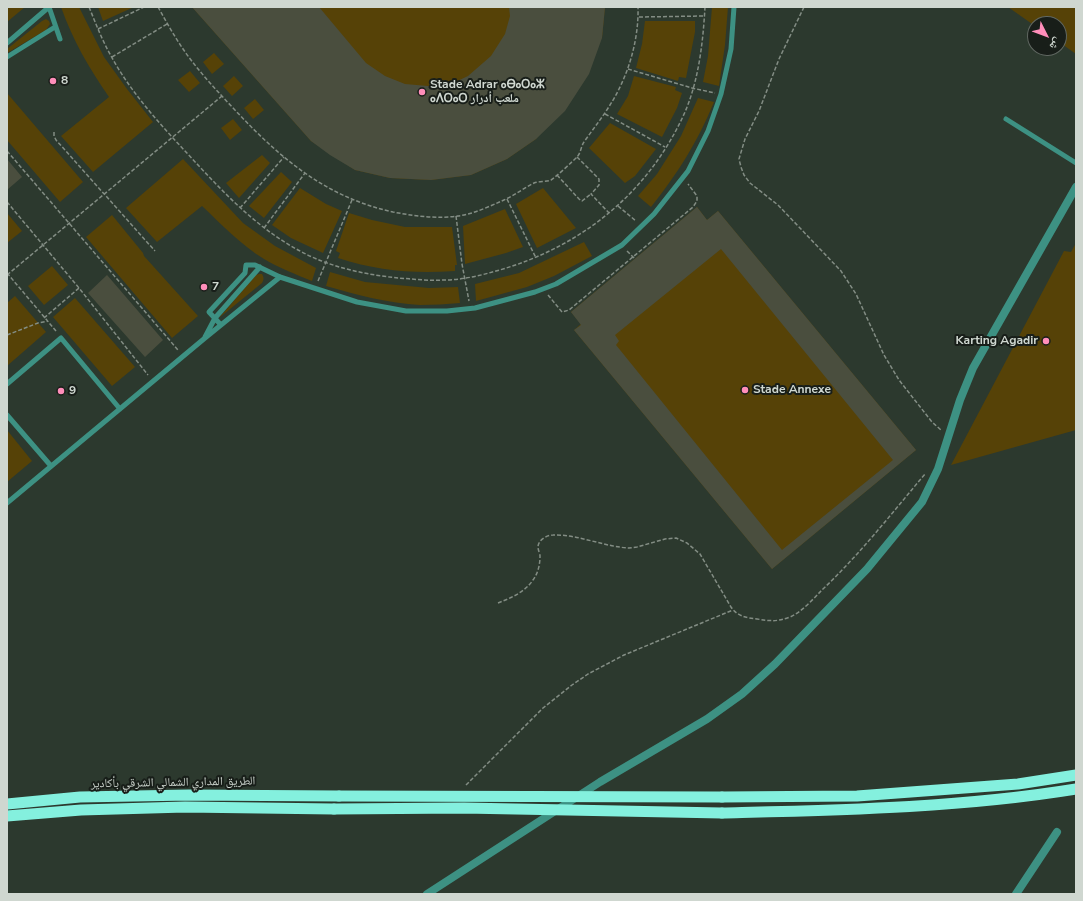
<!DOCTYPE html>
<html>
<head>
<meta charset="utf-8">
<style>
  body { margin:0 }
  #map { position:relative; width:1083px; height:901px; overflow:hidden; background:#2c392e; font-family:"Nunito Sans","Noto Naskh Arabic",sans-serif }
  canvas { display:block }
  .frame { position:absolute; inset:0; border:8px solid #cfd7d0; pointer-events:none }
  .north { position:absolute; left:1027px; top:16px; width:40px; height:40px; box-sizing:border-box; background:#181e19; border:1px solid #616862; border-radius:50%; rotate:132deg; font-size:11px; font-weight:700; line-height:16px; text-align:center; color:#cfd7d0 }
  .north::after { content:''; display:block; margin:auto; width:14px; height:18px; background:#ff8eba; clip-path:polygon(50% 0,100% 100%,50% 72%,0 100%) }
</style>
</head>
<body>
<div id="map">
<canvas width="1083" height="901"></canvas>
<div class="frame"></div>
<div class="north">ش</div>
</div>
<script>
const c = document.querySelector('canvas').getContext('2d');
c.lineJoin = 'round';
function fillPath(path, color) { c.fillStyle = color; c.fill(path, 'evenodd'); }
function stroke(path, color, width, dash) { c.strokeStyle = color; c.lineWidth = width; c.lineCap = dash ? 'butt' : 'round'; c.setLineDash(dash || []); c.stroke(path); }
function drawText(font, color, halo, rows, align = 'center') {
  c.font = font + ' "Nunito Sans","Noto Naskh Arabic","Noto Sans Tifinagh",sans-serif'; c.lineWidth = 4; c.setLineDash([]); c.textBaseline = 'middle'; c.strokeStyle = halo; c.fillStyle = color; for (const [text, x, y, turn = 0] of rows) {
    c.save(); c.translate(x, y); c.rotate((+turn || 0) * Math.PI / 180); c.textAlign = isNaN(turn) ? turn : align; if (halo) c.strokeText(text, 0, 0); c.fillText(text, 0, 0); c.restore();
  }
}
fillPath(new Path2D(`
  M7 7H25L7 22Z
  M61 7H79L104 57 127 89 153 122 93 172 61 136 109 97C89 68 73 41 61 7Z
  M98 7H134L103 21Z
  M192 7H605L602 38 536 139 507 159 471 175 431 180 390 178 355 170 311 141Z
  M712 7H728L725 45 719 86 703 82 708 56Z
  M1008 7H1076V54L1059 42V24H1035V26Z
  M46 19 49 21 50 24 46 30 7 53V49L42 21Z
  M645 21H695V32L686 78 679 77 678 81 636 68 642 44Z
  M214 53 224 64 212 74 203 62Z
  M190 71 200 83 189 92 178 80Z
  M234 76 243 86 232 96 223 86Z
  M634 76 676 87 675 90 682 93 677 108 662 137 617 114 628 96Z
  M7 93 83 182 60 202 7 140Z
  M698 98 714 102C697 143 678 173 651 207L638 196 657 174 681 136Z
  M255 99 264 110 253 119 244 108Z
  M233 119 242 130 230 140 221 128Z
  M610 123 656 149 635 176 625 183 589 148Z
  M262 155 270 163 239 198 226 183Z
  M183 159 243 223 275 246 316 268 312 281C295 274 279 268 264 259 241 245 221 224 202 206L157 242 126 208Z
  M281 172 292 182 264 218 249 206Z
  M300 188 326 204 342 211 323 253 291 238 272 225Z
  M543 188 576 228 537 248 516 204Z
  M697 207 707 220 718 211 916 450 772 569 574 330 581 324 571 312Z
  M505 209 523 247 506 253 465 264 463 226Z
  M7 213 22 231 7 243Z
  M349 213 372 220 405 227H452L457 265H455V271C414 274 378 271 338 258L340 253 336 251Z
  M112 215 143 253 144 256 198 316 172 338 86 237Z
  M584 242 592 256 554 276 527 287 476 301 475 284 519 273Z
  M1076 243V430L951 465 1064 251 1071 252Z
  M52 266 68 285 44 305 28 286Z
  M330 272 365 282 429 288 458 287 460 303C447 304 433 305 420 305 388 303 357 295 326 286Z
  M259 274H262C264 278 264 279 262 283L219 318 256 275Z
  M15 296 46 332 7 366V303Z
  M75 298 135 367 112 386 53 317Z
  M7 430 32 461 7 482Z`), '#564207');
fillPath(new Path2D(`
  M192 7H319L366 63 385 76 405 84 428 86 449 85 468 76 491 56 505 34 510 16 509 7H605L602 38 589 74 565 111 536 139 507 159 471 175 431 180 390 178 355 170 330 155 311 141Z
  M7 159 22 177 7 190Z
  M697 207 707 220 718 211 916 450 772 569 574 330 581 325 571 312ZM721 249 893 460 782 550 616 345 619 341 615 335Z
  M107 275 163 340 145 357 88 293Z`), '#4a4e3e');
stroke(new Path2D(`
  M89 7C96 24 102 40 111 56 130 91 158 122 185 151 223 192 260 233 312 257 339 269 369 275 398 278 413 279 428 281 443 280 461 280 479 276 496 271 580 248 649 193 685 112 699 79 703 42 705 7
  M158 7C168 25 178 43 191 60 204 77 219 93 234 109 280 158 325 197 393 212 414 216 437 219 458 216 474 214 490 206 504 200 515 195 524 188 534 183 539 181 546 182 551 180 556 177 572 162 577 157 581 153 581 146 584 142 593 129 602 118 610 105 628 77 639 40 638 7
  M804 7 779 59 759 111 745 139 739 159 741 167 744 175 750 183 778 205 841 271 856 294 884 355 899 380 932 422 941 430
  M639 17 705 16
  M98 29 144 7
  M112 57 167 24
  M628 69 692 88 715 93
  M605 114 665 147
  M54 132V136L56 140 155 251
  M7 151 178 350
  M577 157 599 179V185L591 194 609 213
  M557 175 579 199 582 201 591 194
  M507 199 536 258
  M7 202 79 288 148 375
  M618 206 636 221
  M240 208 284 157
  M456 216 462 264 469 301
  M264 228 305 173
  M627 251 635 259
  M7 273 56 331
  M7 275 222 96
  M318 281 352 200
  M548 295 562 312 569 310 693 207 697 201V196L688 184
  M44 318 79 288
  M7 335 38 323 48 321
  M498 603C511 598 525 592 533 580 538 573 540 565 540 556 540 554 538 550 538 547 538 540 547 535 553 535 577 534 605 547 629 548L637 547 665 539 676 538 687 543 700 554 731 607C737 616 746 618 757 619 770 621 777 622 790 617 802 612 813 599 822 590 860 554 892 513 925 474
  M466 785 543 708 572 685 588 674 624 655 733 610`), '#838d84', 1.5, [4, 2]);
stroke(new Path2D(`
  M49 7 60 39
  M7 43 49 7
  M7 57 55 27
  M1006 119 1076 163
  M221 325 209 312 245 273 246 265H255L280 277 357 302 406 311H447L475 308 535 292 556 284 622 245 654 214 688 171 708 131 721 94 731 49 734 7
  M205 337 215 318 260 267
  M7 384 61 338 120 409
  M7 415 51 466
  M7 503 205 338 280 277`), '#3d9183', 5);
stroke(new Path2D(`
  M427 894 600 782 707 719 742 694 775 664 867 569 922 502 938 469 960 400 973 368 1076 187
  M1016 894 1057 832`), '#3d9183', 8);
stroke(new Path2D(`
  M722 797 857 796 1018 784 1076 775
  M7 804 80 797 189 795 339 796
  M722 813C840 810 959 808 1076 789
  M7 816 81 810 185 807 334 809`), '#84f0de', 11);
stroke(new Path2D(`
  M339 796 722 797
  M334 809 464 808 722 813`), '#84f0de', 11);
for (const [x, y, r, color] of [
  [53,81,4,"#ff8eba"],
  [422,92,4,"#ff8eba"],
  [204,287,4,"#ff8eba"],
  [1046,341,4,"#ff8eba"],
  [745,390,4,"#ff8eba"],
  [61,391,4,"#ff8eba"]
]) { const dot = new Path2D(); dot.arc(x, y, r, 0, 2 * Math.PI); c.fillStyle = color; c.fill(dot); stroke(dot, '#181e19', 1.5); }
drawText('bold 12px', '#cfd7d0', '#181e19', [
  ["8",61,81],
  ["Stade Adrar ⴰⴱⴰⵔⴰⵣ",430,85],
  ["ⴰⴷⵔⴰⵔ ملعب أدرار",430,99],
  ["7",212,287],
  ["Karting Agadir",1038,341,"right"],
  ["Stade Annexe",753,390],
  ["9",69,391]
], 'left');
drawText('12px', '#cfd7d0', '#181e19', [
  ["الطريق المداري الشمالي الشرقي بأكادير",173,783,-1]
]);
</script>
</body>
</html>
